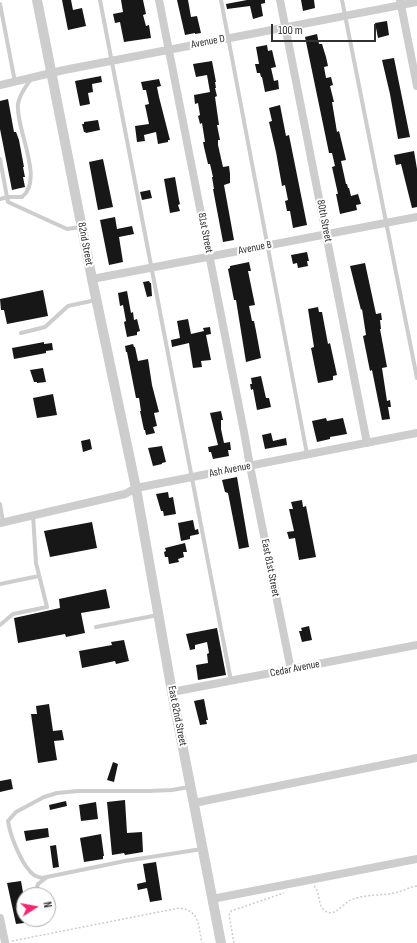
<!DOCTYPE html>
<html>
<head>
<meta charset="utf-8">
<style>
  body { margin:0 }
  #map { position:relative; width:417px; height:943px; overflow:hidden; background:#fff; font-family:"Sofia Sans Condensed",sans-serif }
  canvas { display:block }
  .north { position:absolute; left:16px; top:887px; width:40px; height:40px; box-sizing:border-box; background:#fff; border:1px solid #acacac; border-radius:50%; rotate:79deg; font-size:11px; font-weight:700; line-height:16px; text-align:center; color:#303030 }
  .north::after { content:''; display:block; margin:auto; width:14px; height:18px; background:#f42671; clip-path:polygon(50% 0,100% 100%,50% 72%,0 100%) }
  .scale { position:absolute; left:271px; top:24px; width:105px; height:18px; box-sizing:border-box; border:2px solid #303030; border-top:0; padding-left:5px; font-size:12px; line-height:14px; white-space:nowrap; color:#303030; -webkit-text-stroke:3px #fff; paint-order:stroke }
</style>
</head>
<body>
<div id="map">
<canvas width="417" height="943"></canvas>
<div class="north">N</div>
<div class="scale">100 m</div>
</div>
<script>
const c = document.querySelector('canvas').getContext('2d');
c.lineJoin = 'round';
function fillPath(path, color) { c.fillStyle = color; c.fill(path, 'evenodd'); }
function stroke(path, color, width, dash) { c.strokeStyle = color; c.lineWidth = width; c.lineCap = dash ? 'butt' : 'round'; c.setLineDash(dash || []); c.stroke(path); }
function drawText(font, color, halo, rows, align = 'center') {
  c.font = font + ' "Sofia Sans Condensed",sans-serif'; c.lineWidth = 4; c.setLineDash([]); c.textBaseline = 'middle'; c.strokeStyle = halo; c.fillStyle = color; for (const [text, x, y, turn = 0] of rows) {
    c.save(); c.translate(x, y); c.rotate((+turn || 0) * Math.PI / 180); c.textAlign = isNaN(turn) ? turn : align; if (halo) c.strokeText(text, 0, 0); c.fillText(text, 0, 0); c.restore();
  }
}
fillPath(new Path2D(`
  M62 0H71L73 10 82 8 86 26 68 30Z
  M121 0H143L146 14 143 15 146 26 149 25 151 38 124 42 120 22 115 23 113 14 123 12Z
  M177 0H188L191 17 197 16 201 33 195 34V33L185 35Z
  M247 0H265V3L261 4 263 16 253 19 250 6 227 9 226 4Z
  M301 0H314L315 8 303 11Z
  M387 21 389 35 378 38 375 23Z
  M317 34 319 44H322L326 57 328 66 324 67 326 78 331 77 333 85 330 86 334 102H332L337 132 339 131 346 160 341 161 346 184H347L348 188H349L351 196 358 194 361 204 356 205 357 210 340 214 336 194H338L332 167 335 166 332 153H329L305 37Z
  M267 45 268 51 272 50 276 67 271 68 274 81 278 80 279 89 265 92 262 77H261L260 73H257L255 64H259L256 47Z
  M394 58 410 137 398 139 390 94 382 60Z
  M212 61 216 82H215L216 88H215L217 96 215 97 219 125H217L220 140H218V145L223 167 229 166 230 174V183L224 185 234 240 223 242 213 189H214L212 177H213L210 164H208L204 147 203 142H205L202 123 200 124 198 116 200 115 198 103 195 104 194 95 210 92 207 75 196 77 193 64Z
  M101 76 102 82 92 84 93 92 88 93 90 104 80 106 75 81Z
  M159 79 161 86 157 87 159 97 170 140H168V142L158 144 156 132 144 135 145 141 137 142 135 126 149 124 145 105 149 104 146 90H143L141 82Z
  M8 99 14 132H16L19 140 24 167H23L25 177H23L25 187 12 190 0 129V101Z
  M280 105 286 136 289 135 307 225 293 228 290 211H287L285 201 288 200 285 185 282 186 276 152 269 122 272 121 269 108Z
  M98 120 100 130 86 133 85 132H84L82 124H84V122Z
  M414 151 417 169V207L412 208 401 164 396 165 394 155Z
  M103 159 113 207 98 210 89 162Z
  M175 177 179 200 180 204 178 205 180 211 170 213 164 179Z
  M150 190 152 198 142 200 140 192Z
  M115 217 117 229 132 226 134 234 119 237 123 262 109 265 100 220Z
  M307 252 309 261H307L308 266 298 268 297 263 293 264 291 255Z
  M249 262 251 271H248L255 305 249 306 252 321H254L256 331 261 358 246 362 236 300H234L228 269 230 268V266Z
  M365 263 376 314 381 313 382 320H380L381 329H380L387 367 382 368 387 401 390 400 391 407H388L390 419 382 420 372 370 370 371 363 336 366 335 362 309 361 310 350 266Z
  M149 281 150 283H151L152 296 147 297 143 282Z
  M43 290 48 316 7 324 4 310H1L0 299Z
  M127 291 131 313 133 312 134 320 137 319 140 331 137 332V335L127 337 124 322 126 321 123 305 120 306 118 293Z
  M318 307 319 312H322L328 344 330 343 337 375 333 376V380L318 383 311 348 314 347 308 309Z
  M188 319 191 334 204 331 203 328 210 327 211 334 206 335 211 360 201 361 202 367 193 368 189 343 172 347 171 340 180 338 177 321Z
  M44 342V344L52 343 53 350 46 351V353L14 359 12 348Z
  M133 344 134 347H135L138 361 148 359 152 385 159 412 154 413 157 426 153 427 155 433 146 435 145 430H144L140 411H141L139 398H136L127 352H126L125 346Z
  M43 368 46 382 37 383V382H34L30 370Z
  M261 376 266 398H269L271 407 257 410 253 389 251 390 250 384H252L251 378Z
  M53 394 57 415 37 418 33 398Z
  M221 411 223 420H221V429L224 443 230 442 231 450H228L229 456 213 459 211 452H209L208 447 218 445 210 413Z
  M326 418 327 421 343 418 347 434 330 437V439L317 442 312 421Z
  M271 433 273 441 286 438 287 445 265 449 262 435Z
  M90 439 92 449 83 452 81 441Z
  M162 446 166 462 162 463V464L153 466 148 448Z
  M237 477 249 547 239 549 228 493 225 492 222 480Z
  M168 492 169 498 173 497 176 514 164 516 163 511H161L156 494Z
  M302 500 303 507 306 506 316 557 299 560 295 538 289 539 287 532 294 531 289 509H293L291 502Z
  M193 520 195 530 198 529 199 534 190 536V539L181 541 178 523Z
  M92 522 97 548 50 557 44 531Z
  M185 543 187 552H183L184 557 178 559 179 562 169 564 168 557H165L164 552 166 551 165 548Z
  M106 589 110 608 81 613 85 633 66 637 65 634 18 643 14 618 60 608 59 599Z
  M309 626 312 640 302 642 299 631H302L301 628Z
  M217 628 226 675 198 680 196 665 208 663 207 654 209 653 207 642 195 645V649L190 650 186 634Z
  M124 640 129 661 116 664 115 661 82 668 79 651 112 645 111 642Z
  M204 699 208 720H206L207 724 200 725 194 701Z
  M49 704 53 731 62 730 64 740 54 741 57 760 38 763 31 714H37L36 706Z
  M113 762 118 764 114 782 107 780Z
  M11 779 13 789 0 792V781Z
  M125 800 127 833 142 832 143 852 125 855 124 853 112 855 107 802Z
  M66 801 67 806 50 810 49 805Z
  M96 802 98 819 81 821 79 805Z
  M48 828 49 837 26 841 24 831Z
  M101 834 104 856H103V859L84 862 80 838Z
  M56 845 59 867 53 868 50 846Z
  M156 862 162 900 150 902 147 888 138 890 137 884 146 882 143 864Z
  M21 881 24 898V923L16 924 7 883Z`), '#171717');
stroke(new Path2D(`
  M314 886C321 893 317 905 325 911 335 918 343 903 351 900 364 894 380 896 394 893 402 892 408 887 417 886
  M12 941 179 908C200 910 198 926 202 943
  M234 943 229 915 231 911 284 893`), '#cdcdcd', 1.5, [2, 2]);
stroke(new Path2D(`
  M100 0 231 681
  M221 0 307 454
  M342 0 417 378
  M0 4 15 82
  M0 159 7 197H22C45 179 15 128 18 104 19 95 26 86 31 79
  M0 199 7 197 8 202 67 229 81 227
  M21 333 45 327 68 306 96 300
  M0 504 3 522
  M0 584 39 576
  M0 625 13 614 47 607 36 563 33 515
  M96 627 158 615
  M189 787 172 790 149 791H78L57 793 44 797 16 812 8 821C10 835 20 860 29 870 32 875 37 877 42 878L125 861 202 849
  M35 894 38 884 46 878`), '#cdcdcd', 4);
stroke(new Path2D(`
  M159 0 244 432 250 466 291 670
  M280 0 367 443
  M400 0 417 86
  M0 85 64 70 417 2
  M92 279 417 217
  M0 523 125 494 136 488 417 433
  M172 692 417 645
  M194 803 417 758
  M212 899 417 859
  M0 918 5 942`), '#cdcdcd', 8);
stroke(new Path2D(`
  M37 0 92 279 136 488 172 692 221 943`), '#cdcdcd', 10);
drawText('11px', '#303030', '#fff', [
  ["Avenue D",208,42,-11],
  ["80th Street",324,221,79],
  ["81st Street",205,233,79],
  ["82nd Street",85,244,79],
  ["Avenue B",255,248,-11],
  ["Ash Avenue",230,470,-11],
  ["East 81st Street",270,568,79],
  ["Cedar Avenue",295,669,-11],
  ["East 82nd Street",177,716,79]
]);
</script>
</body>
</html>
